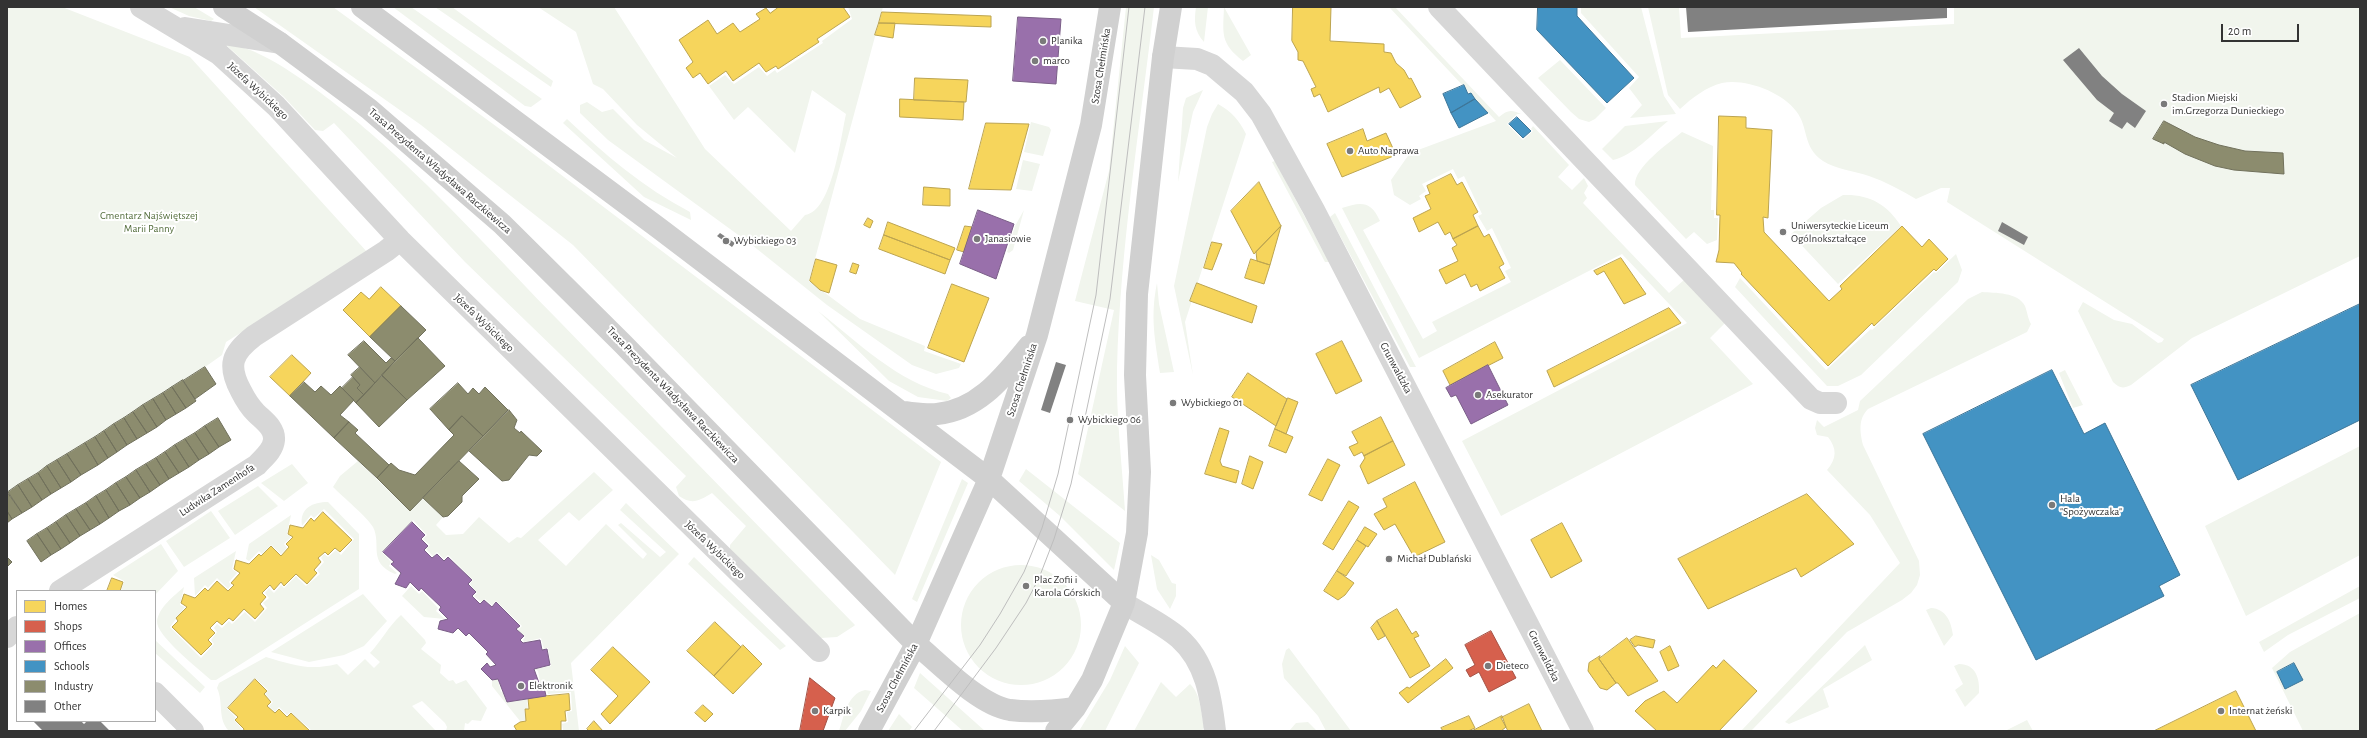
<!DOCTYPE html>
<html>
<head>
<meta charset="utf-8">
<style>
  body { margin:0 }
  #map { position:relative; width:2367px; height:738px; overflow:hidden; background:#fff; font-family:"Alegreya Sans",sans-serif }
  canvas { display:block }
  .frame { position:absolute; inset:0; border:8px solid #333; pointer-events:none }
  .legend { position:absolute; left:16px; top:590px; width:140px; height:132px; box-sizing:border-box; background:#fff; border:1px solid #adadad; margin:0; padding:5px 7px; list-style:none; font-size:12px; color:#333 }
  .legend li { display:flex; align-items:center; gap:8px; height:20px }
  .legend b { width:20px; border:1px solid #adadad }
  .scale { position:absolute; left:2221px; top:24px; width:78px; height:18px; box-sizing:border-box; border:2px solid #333; border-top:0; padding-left:5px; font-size:12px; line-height:14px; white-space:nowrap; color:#333; -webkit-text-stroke:3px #fff; paint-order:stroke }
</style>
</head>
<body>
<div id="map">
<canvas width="2367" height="738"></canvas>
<div class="frame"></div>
<ul class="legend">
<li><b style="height:11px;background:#f6d55c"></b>Homes</li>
<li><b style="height:11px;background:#d6604d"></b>Shops</li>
<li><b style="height:11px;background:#9970ab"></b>Offices</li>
<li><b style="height:11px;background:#4393c3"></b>Schools</li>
<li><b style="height:11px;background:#8c8c6e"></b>Industry</li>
<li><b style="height:11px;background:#818181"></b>Other</li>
</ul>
<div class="scale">20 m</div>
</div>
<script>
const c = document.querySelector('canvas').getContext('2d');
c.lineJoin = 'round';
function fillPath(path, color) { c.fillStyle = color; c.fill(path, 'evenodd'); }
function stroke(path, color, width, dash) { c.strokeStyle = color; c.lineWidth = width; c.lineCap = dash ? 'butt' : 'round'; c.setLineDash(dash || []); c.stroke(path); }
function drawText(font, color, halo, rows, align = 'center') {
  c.font = font + ' "Alegreya Sans",sans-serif'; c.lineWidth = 4; c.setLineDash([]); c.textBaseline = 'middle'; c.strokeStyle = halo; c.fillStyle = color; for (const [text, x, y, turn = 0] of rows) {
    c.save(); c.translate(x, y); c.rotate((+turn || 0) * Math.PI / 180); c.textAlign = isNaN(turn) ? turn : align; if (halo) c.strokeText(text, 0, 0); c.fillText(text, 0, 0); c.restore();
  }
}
fillPath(new Path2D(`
  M7 7H62L190 57 368 253 226 342 222 355 205 367 7 492Z
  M169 7H194L214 19 211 21 189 16Z
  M254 7H333L519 143 941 462 895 575 573 245 421 125Z
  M393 7H411L542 99 531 107 525 106Z
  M435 7H452L553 81 551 87Z
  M538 7H614L705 149 791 231 805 215C832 212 841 136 846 114L812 90 795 153 748 107 734 120 709 86 725 75 734 84 759 67 767 76 775 70 777 73 823 43 822 41 852 19 848 7H883L809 281 860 319 925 346 924 351 961 364 959 368 936 374 912 365 827 305 752 245 608 140 580 113V105L587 102 602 112 613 109 644 140 677 158 637 125 603 89 593 84 576 32Z
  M1126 7H1154C1140 127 1120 248 1117 369 1116 416 1122 464 1125 511L1078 474 1114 310 1075 301 1109 171Z
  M1196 7H1208L1204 42C1194 31 1194 21 1196 7Z
  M1224 7 1251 55 1243 61C1220 43 1223 34 1224 7Z
  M1389 7H1395L1499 117C1507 110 1511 109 1521 114H1517L1507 124 1523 140 1533 131 1531 129 1533 126 1569 165 1558 177 1572 190 1584 178 1588 186 1584 193 1587 198 1583 203 1669 293 1684 280 1725 323 1710 338 1753 384 1501 516 1462 441 1687 323 1622 254 1419 358 1342 208C1360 202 1371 200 1380 221L1363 230 1423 339 1437 331 1432 322 1511 282 1505 271 1511 268 1492 228 1487 231 1478 216 1482 214 1464 176 1458 179 1453 169 1422 184 1426 191 1419 196 1421 199 1410 205 1394 195 1391 180 1410 153 1496 121Z
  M1581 7H1641L1664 96 1676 114 1630 118 1642 105 1629 88 1639 77 1581 13Z
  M1648 7H1679L1681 38 1954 24V7H2360V256L2192 338 2131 385C2123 389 2119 388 2113 382L2078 311 2083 302 2114 320 2132 324 2158 343 2162 342 2164 339 1947 202 1950 188H1941L1916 199C1901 190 1886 182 1869 176 1855 171 1835 169 1823 161 1802 147 1809 127 1796 111 1782 92 1745 78 1722 83 1706 87 1692 98 1680 109L1668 95Z
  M226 45C264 42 353 117 382 143 444 198 500 261 559 321 657 422 756 524 855 625L854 626 837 637 821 638 730 550V545L746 526 712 493C699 501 692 505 679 496L676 487 686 476 465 262 334 123 323 131 315 130 284 97Z
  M1560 60 1606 108 1595 119 1589 122 1579 119 1571 112 1538 78Z
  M1203 90 1193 112 1178 182 1183 108 1186 98Z
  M1218 104C1232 112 1239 120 1246 134L1185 322 1193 375 1174 286 1207 127 1212 114Z
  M567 119C605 155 644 188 690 212L691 220 644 197 563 123Z
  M1668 121C1651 135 1634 155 1613 160L1602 149 1625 126Z
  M1031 122 1049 127 1051 130 1043 156 1024 152Z
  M1682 132 1713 146 1711 210H1714V218H1718L1717 240 1707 244 1694 232 1686 239 1635 185C1634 167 1669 143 1682 132Z
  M1023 160 1040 164 1032 191 1016 189Z
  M1275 161 1329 262H1325L1272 162Z
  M1843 195C1869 194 1887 204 1901 226L1838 284 1791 234 1821 208Z
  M1024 210 1013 250 1009 253 1007 252 1015 226Z
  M1335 213 1416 367H1417H1410L1330 217Z
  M1956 254 1962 270 1958 282 1861 375 1838 386H1827L1735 287 1740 278 1826 370 1871 329 1872 330 1934 272 1936 273Z
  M1157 283 1159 304 1174 372 1160 373C1155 340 1150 317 1157 283Z
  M1982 292C1995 293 2018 292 2025 306 2027 311 2028 319 2031 324L2027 332 1868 409C1858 419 1860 432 1863 445L1919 561 1920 575 1917 585 1911 593 1902 600 1847 632 1751 731H1741L1900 563 1870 515 1827 470C1837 458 1837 449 1828 437L1817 435 1815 428 1817 420 1824 427 1858 410 1860 401 1968 299Z
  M818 311C859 343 897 382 948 394L951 398 947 401 918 397 889 381Z
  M2065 370 2083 405 2073 408 2059 373Z
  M2360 446V555L2246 616 2205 526Z
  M358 461 410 511 423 498 443 517 436 525 446 535 463 534 479 517 509 543 517 537 521 538 594 472 613 490 579 521 569 512 538 540 566 566 606 524 643 559 647 554 618 525 621 523 660 557 666 552 620 510 626 503 679 554 571 663 579 731 563 730 562 724 568 722 567 712 572 711 571 692 548 694 545 681 540 682 538 671 535 669 551 666 548 648 544 649 541 638 524 642 523 640 525 637 518 630 522 626 496 601 492 605 485 599 481 602 474 596 477 593 470 584 473 580 448 555 444 559 437 552 433 556 426 549 430 545 423 539 427 535 413 520 382 552 391 562 389 566 397 573 395 574C367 562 382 545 373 527 367 517 342 496 333 487L340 476Z
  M292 464 308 483 284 501 261 483Z
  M1026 469 1120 543 1114 570 1060 516 1019 481Z
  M962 479 968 483 917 602 912 599Z
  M258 486 278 506 235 535 218 511Z
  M328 502 359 534V589L216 680H211C199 669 156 636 157 621 159 607 174 596 184 587L180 605 185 607 170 627 201 658 214 644 211 640 217 632 214 628 217 624 222 628 229 621 232 624 245 612 255 622 267 608 263 603 269 598 265 593 269 588 274 593 281 585 284 588 296 576 306 586 320 574 317 570 324 562 321 558 324 554 328 557 336 550 341 555 354 539 324 509 314 518 311 515 302 526C299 508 313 502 328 502Z
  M211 511 230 538 184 567 166 541Z
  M291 515 287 534 291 537 284 544 287 548 281 554 271 545 262 554 259 551 249 561 246 559 249 544Z
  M161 544 178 571 155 595V591H121L124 581 113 575Z
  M236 551 232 569 237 573 229 582 231 585 228 589 217 578 208 588 205 585 195 596 194 578Z
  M1151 555 1159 560 1172 583 1176 584V596L1170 609 1157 589Z
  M694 557 786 646 780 650 688 564Z
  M961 625a60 60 0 1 1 120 0a60 60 0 1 1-120 0Z
  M411 586 419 594 422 591 438 608 436 611 445 619 424 617 402 596Z
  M2360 586V598L2288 635 2264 652 2259 642Z
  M363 594 387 621 364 646 344 655 309 662 271 652Z
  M1931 608C1946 609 1951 621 1953 635L1944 646 1926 610Z
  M2360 613V731H2303L2272 668 2290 652Z
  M401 615 425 640 426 643 421 649 441 665 440 673 449 681 453 680 456 684 466 680 487 708 481 721 472 720 468 724 465 723 464 731H446L447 727 445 723 422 701 412 706 436 731H312L291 712 287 715 279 707 275 712 269 706 273 702 265 694 268 690 255 678 227 708 236 718 234 720 243 730 229 731C217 719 224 703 217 688L219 683 266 657C293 665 309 671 337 664L348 675 365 659 374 668 380 662 370 653C382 640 388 627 401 615Z
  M155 640 205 687 200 693 155 653Z
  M1865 645 1872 660 1823 689 1829 707 1789 724 1785 722Z
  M1125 646 1139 663 1105 731H1079L1110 680Z
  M1289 648 1351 731H1326L1318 716 1284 678 1282 664 1286 650Z
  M1959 664C1976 664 1980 679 1979 693L1965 707 1955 690 1963 684 1954 666Z
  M920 673 985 731H963L914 688Z
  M492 680H498L501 692H503L507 702 527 699 528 709H524L526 720 520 721 492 686Z
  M1161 682 1176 697 1190 684C1201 694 1201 713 1204 727L1202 731H1134Z
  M865 690 871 691 861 711 845 731H839C844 717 847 694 865 690Z
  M899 714 912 727 909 731H888Z
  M2027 720 2033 731H2005Z
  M1308 722 1317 731H1289L1296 723Z`), '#f1f5ed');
const homes = new Path2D(`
  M779 7H843L850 17 817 39 819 42 778 69 776 66 766 72 759 63 733 81 726 71 708 84 700 73 693 78 686 68 693 62 679 40 708 20 717 34 733 23 740 32 760 19 756 14 766 8 770 13Z
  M1293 7H1331L1330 41 1384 44V52L1391 53 1396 63 1404 70 1409 79 1411 78 1421 97 1400 108 1389 88 1380 93 1379 87 1328 112 1320 94 1314 97 1311 89 1316 87 1303 61 1298 60V52L1292 41Z
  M882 12 991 16V27L879 23Z
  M879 23H895L893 38 875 35Z
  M915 78 968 80 966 102 914 100Z
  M900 99 964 102 963 120 900 117Z
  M1719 116 1746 117V128L1772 130 1768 218 1763 217 1764 232 1829 301 1842 289 1840 286 1902 226 1922 247 1929 239 1948 259 1936 271 1934 269 1874 326 1872 323 1828 366 1741 274 1742 273 1734 263 1716 262 1719 250 1720 215H1717Z
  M986 123 1029 124 1011 190 969 189Z
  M1363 129 1367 141 1386 133 1396 155 1342 177 1327 144Z
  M1451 174 1457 185 1462 182 1478 212 1473 215 1478 226 1453 239 1450 232 1445 235 1438 222 1419 232 1413 218 1431 209 1425 196 1430 194 1427 186Z
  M1259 182 1281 226 1254 254 1231 211Z
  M924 187 950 189V206L923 205Z
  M868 218 873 221 870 228 864 225Z
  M888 222 955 248 950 260 884 235Z
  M965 226 972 227 964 252 957 250Z
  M1281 226 1270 265 1257 261 1256 252Z
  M1478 226 1484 237 1489 234 1504 264 1499 267 1505 278 1480 291 1477 284 1471 287 1465 274 1446 284 1439 270 1458 261 1452 248 1457 245 1453 239Z
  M884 235 950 260 945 274 879 249Z
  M1212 242 1222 244 1212 270 1204 268Z
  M1621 258 1646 294 1624 304 1604 271 1597 275 1594 271Z
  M816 259 837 265 829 293 820 290 810 281Z
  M1251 259 1270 265 1264 284 1245 278Z
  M853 263 859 265 856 274 850 272Z
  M1197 283 1257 306 1252 323 1190 301Z
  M952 284 989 298 964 362 928 348Z
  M381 287 401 306 370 337 343 310 361 292 369 299Z
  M1669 308 1681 323 1554 387 1547 371Z
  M1342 341 1362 381 1336 394 1316 354Z
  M1495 342 1503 358 1450 385 1443 371Z
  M292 355 311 373 290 396 270 377Z
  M1248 373 1287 399 1276 426 1232 397Z
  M1288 398 1298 402 1286 434 1275 429Z
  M1381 417 1393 441 1364 456 1362 452 1354 456 1349 447 1358 443 1352 432Z
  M1220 428 1229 431 1220 461 1222 466 1239 471 1236 483 1205 474Z
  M1275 429 1293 437 1286 453 1269 446Z
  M1393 441 1405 465 1368 484 1360 466 1365 458 1364 456Z
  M1250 456 1263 462 1253 489 1242 484Z
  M1328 459 1340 465 1322 501 1309 495Z
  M1415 482 1445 542 1414 557 1395 524 1384 530 1374 514 1387 507 1383 499Z
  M1807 494 1854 544 1801 577 1796 568 1708 609 1678 559Z
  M1349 501 1359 507 1333 550 1323 544Z
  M323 512 352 540 340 552 335 548 328 555 325 552 318 558 321 562 314 570 317 573 307 584 296 574 284 586 281 582 274 590 270 585 262 593 266 597 260 604 264 609 255 619 244 609 233 621 229 618 222 625 217 621 210 628 215 633 208 640 212 644 201 655 172 627 178 621 176 618 187 607 181 603 184 594 195 598 205 588 208 591 217 581 228 591 234 585 231 583 240 573 234 569 236 560 249 564 259 554 261 556 271 546 281 556 289 547 286 544 293 537 288 534 290 525 303 528 311 518 314 521Z
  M1562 523 1582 561 1551 578 1531 540Z
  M1365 527 1377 534 1368 547 1357 540Z
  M1357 540 1366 546 1346 576 1337 571Z
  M1337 571 1354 583 1345 595 1338 600 1324 591Z
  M112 578 123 582 120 591H107Z
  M1397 609 1412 634 1416 631 1419 636 1414 638 1430 666 1410 678 1377 621Z
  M1377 621 1385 636 1378 640 1371 628Z
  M715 622 741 647 714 676 687 651Z
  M1636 636 1655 640 1653 648 1638 645 1635 647 1630 640Z
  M1627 638 1658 681 1628 696 1618 683H1616L1599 659Z
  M743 645 762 664 733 694 714 676Z
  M1670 646 1679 666 1668 671 1660 652Z
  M613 647 650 682 610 724 601 714 618 696 591 670Z
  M1600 656 1599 659 1616 683 1607 690 1600 688 1588 671 1589 663Z
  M1446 659 1453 668 1408 703 1399 693 1407 687 1409 688Z
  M1724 660 1757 691 1719 731H1657L1635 711 1645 701 1664 691 1677 703 1713 665 1716 668Z
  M255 679 267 691 264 694 271 702 267 706 275 713 279 709 287 717 291 713 310 731H243L244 729 235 720 238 717 228 708Z
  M2236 691 2256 731H2154Z
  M569 694 570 710 565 711 566 721H561V731H517L514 726 520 722 526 721 525 709H529L528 698Z
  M1529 704 1542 731H1508L1501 718Z
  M703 705 713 714 705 722 695 713Z
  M1469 716 1475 728 1468 731H1443L1441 728Z
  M1502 716 1506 727 1501 731H1472Z
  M594 721 603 731H589L587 729Z`);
fillPath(homes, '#f6d55c');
stroke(homes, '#bca450', 1);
const shops = new Path2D(`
  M1491 631 1516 678 1489 692 1479 672 1470 677 1466 670 1475 665 1465 645Z
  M810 678 835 698 823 731H800Z`);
fillPath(shops, '#d6604d');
stroke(shops, '#a55245', 1);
const offices = new Path2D(`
  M1018 17 1061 19 1056 84 1013 81Z
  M978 210 1014 224 996 279 960 264Z
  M1488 365 1508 405 1471 424 1456 395 1451 397 1446 388Z
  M412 522 425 535 421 539 428 546 424 550 432 558 437 554 444 561 448 557 472 580 468 584 476 592 472 596 480 604 484 600 492 607 496 602 520 626 516 629 524 636 520 640 523 643 540 640 542 650 547 649 550 665 534 669 539 683 543 682 546 696 507 702 498 679 492 680 481 669 487 663 490 667 496 665 486 654 488 652 469 633 466 636 458 628 453 633 438 629 440 621 448 619 439 610 441 607 421 588 419 591 410 582 406 588 395 584 401 573 391 564 394 562 383 552Z`);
fillPath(offices, '#9970ab');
stroke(offices, '#7a5e87', 1);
const schools = new Path2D(`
  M1538 7H1577V16L1634 78 1607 103 1537 30Z
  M1464 85 1468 94 1471 93 1475 99 1451 113 1443 94Z
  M1475 99 1488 113 1459 128 1451 113Z
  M1517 117 1531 131 1523 138 1509 124Z
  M2360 304V420L2238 480 2191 385Z
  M2052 370 2084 434 2105 423 2180 575 2159 586 2164 596 2036 660 1923 434Z
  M2294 663 2303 680 2285 689 2277 672Z`);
fillPath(schools, '#4393c3');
stroke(schools, '#3e7698', 1);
const industry = new Path2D(`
  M2164 121 2195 137 2219 145 2245 151 2283 153 2284 174 2234 170 2215 166 2185 154 2164 142V144L2153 139Z
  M401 306 426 330 395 361 370 337Z
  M418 338 445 366 407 400 382 375Z
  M364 341 386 363 391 358 395 361 375 383 348 355Z
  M205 367 216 384 195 399 183 381Z
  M360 367 375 383 364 395 357 388 360 385 351 375Z
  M382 376 407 400 379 427 356 403Z
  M353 377 360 385 357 388 364 395 356 403 342 388Z
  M183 380 196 401 186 408 172 387Z
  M304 382 315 392 321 386 331 395 340 386 354 400 340 415 349 422 334 438 290 396Z
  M458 383 468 394 473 388 479 394 485 387 508 410 483 436 462 416 449 430 430 409Z
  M172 387 186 408 176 414 163 393Z
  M163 393 176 414 166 420 153 399Z
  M153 399 166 420 157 427 143 405Z
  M143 405 157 427 147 433 133 412Z
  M509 410 517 420 514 428 520 433 521 431 542 451 537 456 529 455 509 480 502 481 469 451Z
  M133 412 147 433 137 439 124 418Z
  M462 416 483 436 410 511 377 478 391 463 399 470 415 475 454 435 449 430Z
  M124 418 137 439 127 445 114 424Z
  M218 418 231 440 219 447 205 426Z
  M349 422 358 430 355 433 389 465 377 478 334 438Z
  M114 424 127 445 117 452 104 431Z
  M205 426 219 447 209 454 195 433Z
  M104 431 117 452 108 458 95 437Z
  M195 433 209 454 199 460 185 439Z
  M95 437 108 458 98 465 85 443Z
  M185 439 199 460 189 467 175 445Z
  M85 443 98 465 81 475 67 454Z
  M175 445 189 467 179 473 165 452Z
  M165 452 179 473 169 479 156 458Z
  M67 454 81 475 71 482 57 460Z
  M156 458 169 479 160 485 146 464Z
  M57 460 71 482 61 488 47 466Z
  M459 461 479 479 462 496V502L448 516 443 517 423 498Z
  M146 464 160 485 150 492 136 470Z
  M47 466 61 488 51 494 38 473Z
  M136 470 150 492 140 498 126 477Z
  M38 473 51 494 42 500 28 479Z
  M126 477 140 498 130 505 116 483Z
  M28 479 42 500 32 507 18 485Z
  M116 483 130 505 119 511 106 490Z
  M18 485 32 507 22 513 8 492Z
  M106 490 119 511 109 518 96 496Z
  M7 492 22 513 12 519 7 511Z
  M96 496 109 518 100 524 86 503Z
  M86 503 100 524 90 530 76 509Z
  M76 509 90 530 80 536 66 515Z
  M7 511 12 519 7 523Z
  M66 515 80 536 70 543 56 522Z
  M56 522 70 543 61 549 47 528Z
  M47 528 61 549 51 555 37 534Z
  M37 534 51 555 41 562 27 541Z
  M7 557 12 562 7 567Z`);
fillPath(industry, '#8c8c6e');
stroke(industry, '#71715c', 1);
fillPath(new Path2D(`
  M1686 7H1947V18L1688 32Z
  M2079 48 2102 76 2122 94 2146 111 2135 128 2127 122 2122 129 2109 121 2114 113 2097 100 2063 60Z
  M2002 222 2028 237 2024 245 1998 231Z
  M720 233 735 243 732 247 717 236Z
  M1056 362 1066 365 1050 413 1041 410Z
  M33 721H81L84 724 87 721H100L110 731H43Z`), '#818181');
stroke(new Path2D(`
  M141 7 219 54 276 106 400 240 819 651
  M1439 7 1811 399 1820 403H1836
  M185 28 280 43
  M1163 57 1197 59 1212 65 1244 92 1261 114 1314 210 1583 731
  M60 591 257 465C263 458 273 451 274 440 275 428 264 421 256 413 250 407 245 399 241 391 227 365 232 353 254 336L386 251 400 240
  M1124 603C1141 614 1163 624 1179 638 1206 662 1211 697 1215 731
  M7 637 17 627
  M155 693 193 731`), '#d7d7d7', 22);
stroke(new Path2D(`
  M224 7 280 43 369 109 502 224 623 344 916 644C940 664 979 705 1010 710 1032 713 1053 711 1075 708
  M362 7 660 229 989 479 1124 603
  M903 412C914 413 926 415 937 414 979 410 1004 376 1029 346
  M869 731 916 644 989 479 1037 335 1091 125 1110 7
  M1056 731 1075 708 1092 680 1124 603 1137 533 1140 472 1135 375 1137 294 1163 57 1171 7`), '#d0d0d0', 22);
stroke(new Path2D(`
  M914 731 980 645 1000 614 1024 572 1042 528 1058 474 1096 295 1129 7
  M934 731 996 648 1026 603 1039 578 1054 539 1071 484 1110 299 1145 7`), '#bebebe', 1);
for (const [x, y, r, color] of [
  [1043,41,4,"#7a7a7a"],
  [1035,61,4,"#7a7a7a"],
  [2164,104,4,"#7a7a7a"],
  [1350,151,4,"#7a7a7a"],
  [1783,232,4,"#7a7a7a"],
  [977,239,4,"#7a7a7a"],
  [726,241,4,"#7a7a7a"],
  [1478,395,4,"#7a7a7a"],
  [1173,403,4,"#7a7a7a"],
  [1070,420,4,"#7a7a7a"],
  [2052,505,4,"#7a7a7a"],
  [1389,559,4,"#7a7a7a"],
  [1026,586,4,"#7a7a7a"],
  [1488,666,4,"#7a7a7a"],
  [521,686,4,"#7a7a7a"],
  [815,711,4,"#7a7a7a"],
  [2221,711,4,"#7a7a7a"]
]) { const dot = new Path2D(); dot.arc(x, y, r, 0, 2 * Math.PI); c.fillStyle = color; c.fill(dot); stroke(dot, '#fff', 1.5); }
drawText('11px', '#333', '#fff', [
  ["Planika",1051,41],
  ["marco",1043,61],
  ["Stadion Miejski",2172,98],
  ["im.Grzegorza Dunieckiego",2172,111],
  ["Auto Naprawa",1358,151],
  ["Uniwersyteckie Liceum",1791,226],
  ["Ogólnokształcące",1791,239],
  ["Janasiowie",985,239],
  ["Wybickiego 03",734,241],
  ["Asekurator",1486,395],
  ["Wybickiego 01",1181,403],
  ["Wybickiego 06",1078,420],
  ["Hala",2060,499],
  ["\"Spożywczaka\"",2060,512],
  ["Michał Dublański",1397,559],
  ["Plac Zofii i",1034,580],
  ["Karola Górskich",1034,593],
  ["Dieteco",1496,666],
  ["Elektronik",529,686],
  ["Karpik",823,711],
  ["Internat żeński",2229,711]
], 'left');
drawText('11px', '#333', '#fff', [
  ["Szosa Chełmińska",1101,66,-81],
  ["Józefa Wybickiego",258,91,43],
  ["Trasa Prezydenta Władysława Raczkiewicza",440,171,41],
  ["Józefa Wybickiego",484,323,44],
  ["Grunwaldzka",1396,368,62],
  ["Szosa Chełmińska",1022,380,-72],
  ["Trasa Prezydenta Władysława Raczkiewicza",673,395,46],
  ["Ludwika Zamenhofa",217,490,-33],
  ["Józefa Wybickiego",715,550,44],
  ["Grunwaldzka",1544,656,63],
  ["Szosa Chełmińska",897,678,-62]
]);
drawText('11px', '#56703f', '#fff', [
  ["Cmentarz Najświętszej",149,216],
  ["Marii Panny",149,229]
]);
</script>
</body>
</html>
